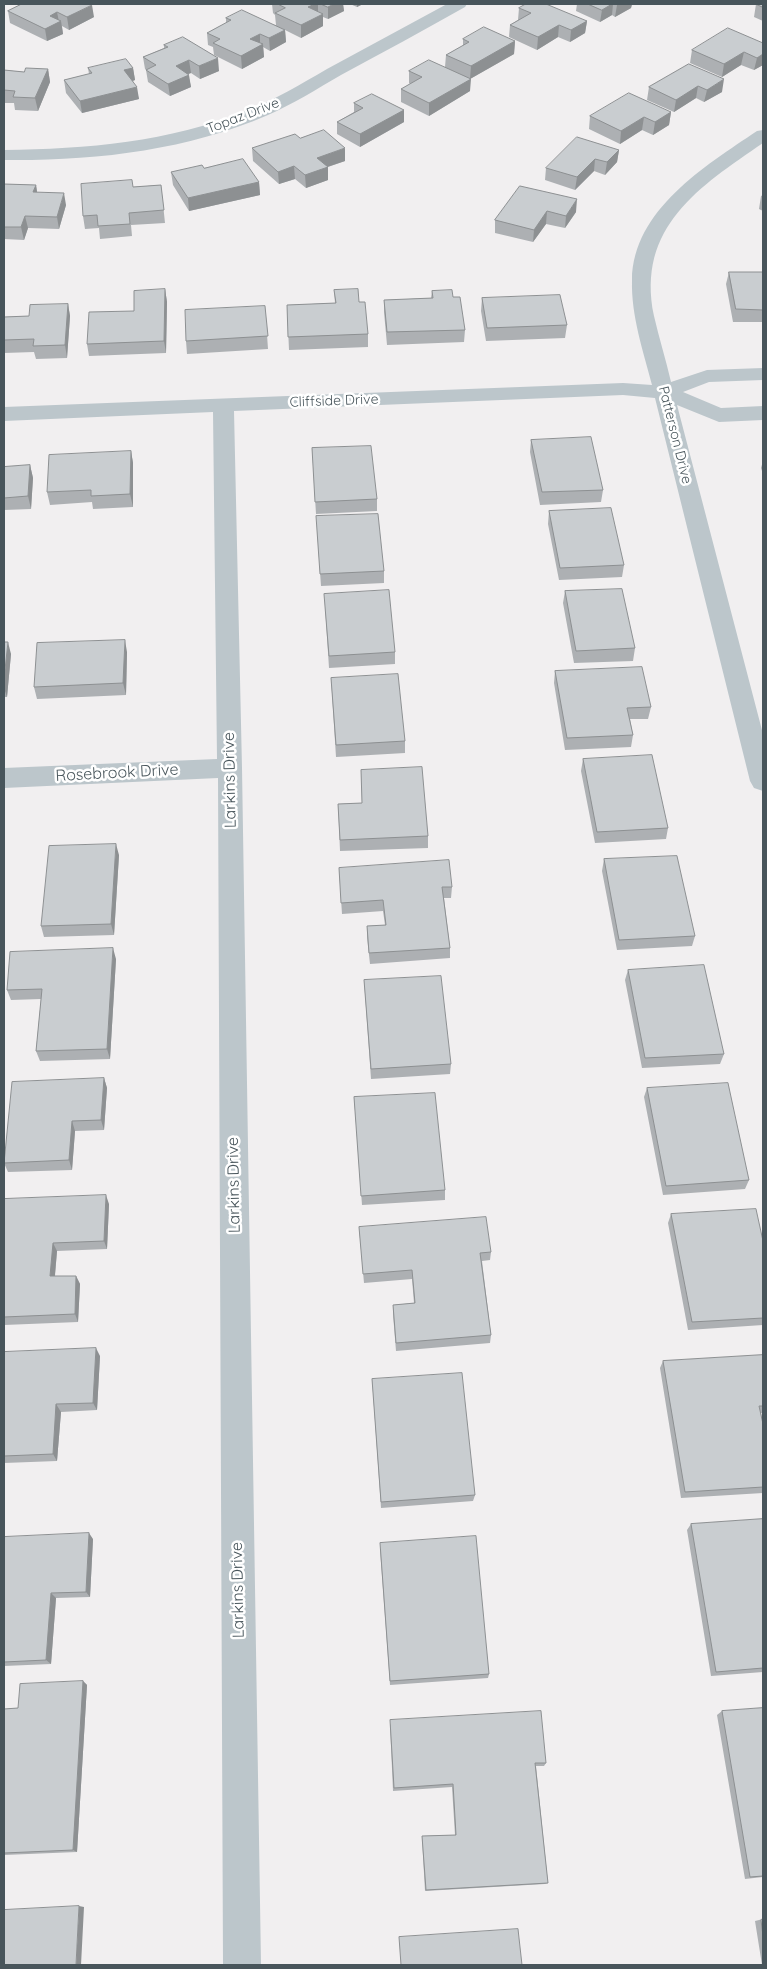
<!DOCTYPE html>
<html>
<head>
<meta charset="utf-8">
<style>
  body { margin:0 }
  #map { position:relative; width:767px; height:1969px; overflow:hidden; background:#f1eff0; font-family:Quicksand,sans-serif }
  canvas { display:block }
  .frame { position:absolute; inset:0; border:5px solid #48555b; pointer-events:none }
</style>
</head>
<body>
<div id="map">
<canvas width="767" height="1969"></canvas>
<div class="frame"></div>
</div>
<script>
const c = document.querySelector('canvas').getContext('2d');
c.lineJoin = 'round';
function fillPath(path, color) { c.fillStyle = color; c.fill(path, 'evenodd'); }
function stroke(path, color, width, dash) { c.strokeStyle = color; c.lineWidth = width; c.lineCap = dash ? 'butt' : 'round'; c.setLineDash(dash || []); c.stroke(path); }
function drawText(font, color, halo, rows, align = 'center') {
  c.font = font + ' Quicksand,sans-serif'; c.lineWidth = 5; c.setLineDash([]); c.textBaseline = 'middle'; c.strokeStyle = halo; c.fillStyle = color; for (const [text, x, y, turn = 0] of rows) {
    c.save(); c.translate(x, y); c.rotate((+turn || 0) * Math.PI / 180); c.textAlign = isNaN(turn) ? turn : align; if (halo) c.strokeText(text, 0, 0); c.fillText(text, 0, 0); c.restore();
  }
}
fillPath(new Path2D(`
  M447 4H467L465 7C424 30 382 53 341 75 317 89 293 104 268 115 185 151 93 161 4 160V150C87 149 169 142 246 111 275 100 301 84 327 69 367 47 407 26 447 4Z
  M763 130V143C699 187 636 227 654 316 659 338 666 360 671 382L707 370 763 368V380L709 382 683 392 721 408 763 406V420L719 422 677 405 763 734V791L754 788 750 781 655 398 623 395 234 411 242 768 261 1965H223L218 778 4 788V768L217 759 213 412 4 421V407L623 383 652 385C643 350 631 316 632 280 633 210 705 166 757 131Z`), '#bcc6cb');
fillPath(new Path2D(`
  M22 4 94 17 69 30 62 26 63 34 47 41 10 23 8 11Z
  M272 4H343L344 11 328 19 323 17V26L301 38 285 30 286 42 270 51 263 47 264 57 242 69 214 55 213 47 208 45 207 33 226 23V18L276 25 275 15 273 13Z
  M350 4H363L357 7Z
  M577 4H632L631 8 615 17 612 15 600 22 576 11Z
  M756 4H763V21L754 17Z
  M519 8 587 21 585 33 570 42 558 37 537 50 509 37 510 25 518 20Z
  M463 39 515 41 514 54 470 79V91L429 116 401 102V89L410 84 409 83V71L445 67 446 55 463 46Z
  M763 43V65L754 70 741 65 722 77 690 63 692 50Z
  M164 45 219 71 200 79 191 73 188 74 191 87 170 96 148 82 146 70 145 69 143 57 164 48Z
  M689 64 722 92 704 102 696 98 674 112 647 100 649 87Z
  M88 68H133L135 80 133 81 139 99 82 113 66 93 64 80 89 74Z
  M48 69 50 82 38 111 15 110 14 103H4V70L24 72Z
  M354 103 404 110V122L360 147 337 134V122L354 112Z
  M671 112 669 125 653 135 642 130 620 144 589 129 590 116Z
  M300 138 345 161 328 167V180L306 188 295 179 279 184 253 161 252 148Z
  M619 150 617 162 605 175 594 171 575 190 545 180 546 168Z
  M204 168 259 182 260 195 189 211 173 185 171 172Z
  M4 184 36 185 37 192 66 205 59 229 28 228 24 240 4 239Z
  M161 185 165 223 131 225 132 236 100 239 99 228 85 229 83 216 133 187Z
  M520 186 576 212 565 228 546 224 533 242 495 233V220Z
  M763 195V211L759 209 761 196Z
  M729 272H763V322H733L726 284Z
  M165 289 167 302 166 353 89 356 87 344Z
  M334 290 368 334V347L289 350 287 305 335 303Z
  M432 291 453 297 465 330 464 342 387 345 384 312V300L431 298Z
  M482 298 567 325 565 338 486 341 481 311Z
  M68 304 70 316 67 358 36 359 34 352 4 353V317L29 316Z
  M265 306 268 349 187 354 186 341Z
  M531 440 603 490 601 502 540 505 530 452Z
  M312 448 377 499V511L316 514Z
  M131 451 133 463V507L93 509 92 502 50 505 47 492Z
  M763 461V474L761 468Z
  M30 465 33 478 31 509 4 510V467Z
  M549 511 624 565 622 577 559 580 548 524Z
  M317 529 384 571V583L321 586Z
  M565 591 635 648 633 661 574 663 563 603Z
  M325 606 395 652V664L329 668Z
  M4 642 11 654 7 697H4Z
  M127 652 126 695 37 699 34 687Z
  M555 671 651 707 648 719H630L633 735 631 747 565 750 554 683Z
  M331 678 405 741V753L336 757Z
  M583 759 668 828 666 839 595 843 581 771Z
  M361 770 428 836V848L340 851 338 804 362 803Z
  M119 855 114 935 44 937 41 926Z
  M604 859 695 936 692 946 617 950 602 871Z
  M339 868 452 887 451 898H444L450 948V958L370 964 367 937V926L385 925 383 911 342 914Z
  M116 959 110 1059 40 1061 36 1051 41 999 11 1000 7 990Z
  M628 970 724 1054 720 1064 642 1068 625 980Z
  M364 980 451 1064 450 1074 371 1079Z
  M104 1078 107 1088 104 1130 75 1131 72 1170 8 1172 4 1163Z
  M647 1088 749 1180 745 1189 663 1195 644 1097Z
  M354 1097 445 1190V1200L362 1205Z
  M4 1199 109 1204 107 1249 57 1251 55 1276H76L80 1284 78 1322 4 1325Z
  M671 1214 763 1241V1325L688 1330 668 1223Z
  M359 1227 491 1252 490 1260 482 1261 491 1335 490 1343 396 1351 393 1314V1305L414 1303 412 1279 364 1283Z
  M4 1352 100 1356 97 1410 61 1412 57 1461 4 1463Z
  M763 1355V1413H761L763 1424V1493L681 1498 660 1368 663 1361Z
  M372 1379 475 1495 473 1501 381 1508Z
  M763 1519V1672L711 1676 687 1530 691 1524Z
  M4 1537 93 1539 90 1597 56 1598 51 1664 4 1666Z
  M380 1549 489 1674 488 1678 390 1685Z
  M83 1681 87 1685 77 1852 4 1855V1709L18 1708Z
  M763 1708V1877L745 1879 717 1715 722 1711Z
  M390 1724 546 1763 544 1766H536L548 1883 545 1884 425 1891 422 1838V1836L455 1835 452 1787 393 1791Z
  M763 1919V1965H762L755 1921Z`), '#adb0b3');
fillPath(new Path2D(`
  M315 4H318V15L308 7Z
  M334 4H343L344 11 328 19V7Z
  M357 4H363L357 7Z
  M612 4H613L612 15 600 22 602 10Z
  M619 4H632L631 8 615 17 617 5Z
  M92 5 94 17 69 30 67 17Z
  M57 12 59 22 61 21 63 34 47 41 45 29 50 16Z
  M323 14V26L301 38V25Z
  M587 21 585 33 570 42 571 30Z
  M559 25 558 37 537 50 538 37Z
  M285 30 286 42 270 51 269 38Z
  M260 34V46L263 44 264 57 242 69 241 56 250 39Z
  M515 41 514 54 470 79 471 66Z
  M744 52 741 65 722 77 724 64Z
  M763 54V65L754 70 757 58Z
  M218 58 219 71 200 79 199 66Z
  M189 60 191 73 177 78 176 66Z
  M133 68 135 80 126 83 124 70Z
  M48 69 50 82 38 111 35 98Z
  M189 75 191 87 170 96 168 84Z
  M471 79 470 91 429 116V103Z
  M724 79 722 92 704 102 707 90Z
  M698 86 696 98 674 112 676 100Z
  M137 87 139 99 82 113 80 101Z
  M404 110V122L360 147V134Z
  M671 112 669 125 653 135 655 122Z
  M644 117 642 130 620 144 621 131Z
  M345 148V161L318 170 317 158Z
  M619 150 617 162 605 175 607 162Z
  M595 159 594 171 575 190 577 177Z
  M294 166 295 179 279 184 278 172Z
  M328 167V180L306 188 305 175Z
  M259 182 260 195 189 211 188 198Z
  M36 185 38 198 33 192Z
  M64 193 66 205 59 229 57 217Z
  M577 199 576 212 565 228 566 216Z
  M547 211 546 224 533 242 534 230Z
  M25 216 28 228 24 240 21 227Z
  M165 289 167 302 166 353 164 341Z
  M68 304 70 316 67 358 65 345Z
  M131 451 133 463V507L130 494Z
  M30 465 33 478 31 509 28 496Z
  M125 640 127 652 126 695 123 683Z
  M8 642 11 654 7 697 4 688V679Z
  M116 844 119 855 114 935 111 924Z
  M113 948 116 959 110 1059 107 1049Z
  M104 1078 107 1088 104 1130 101 1120Z
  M72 1121 75 1131 72 1170 69 1160Z
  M106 1195 109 1204 107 1249 104 1241Z
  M53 1243 57 1251 54 1285 50 1276Z
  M76 1276 80 1284 78 1322 75 1314Z
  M96 1348 100 1356 97 1410 93 1403Z
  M56 1404 61 1412 57 1461 53 1454Z
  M89 1533 93 1539 90 1597 86 1592Z
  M51 1593 56 1598 51 1664 46 1660Z
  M83 1681 87 1685 77 1852 73 1850Z
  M79 1906 84 1907 81 1965H76Z`), '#8d9092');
const building = new Path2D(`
  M22 4H91L92 5 67 17 57 12 50 16 61 21 45 29 8 11Z
  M278 4H315L308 7 323 14 301 25 275 13 285 8Z
  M321 4H334L328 7Z
  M526 4H546L587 21 571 30 559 25 538 37 510 25 531 13 519 8Z
  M588 4H612L602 10Z
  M756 4H763V7Z
  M242 10 285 30 269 38 260 34 250 39 263 44 241 56 213 43 220 39 207 33 231 20 226 18Z
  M484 27 515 41 471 66 446 55 469 42 463 39Z
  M728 28 763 43V54L757 58 744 52 724 64 692 50Z
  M183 37 218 58 199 66 189 60 176 66 189 75 168 84 146 70 156 65 143 57 168 47 164 45Z
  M126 59 133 68 124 70 137 87 80 101 64 80 92 73 88 68Z
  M429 60 471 79 429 103 401 89 422 77 409 71Z
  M689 64 724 79 707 90 698 86 676 100 649 87Z
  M26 68 48 69 35 98 13 97 15 91 4 90V70L24 72Z
  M629 93 671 112 655 122 644 117 621 131 590 116Z
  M372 94 404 110 360 134 337 122 363 108 354 103Z
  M324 130 345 148 317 158 328 167 305 175 294 166 278 172 252 148 295 134 300 138Z
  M577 137 619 150 607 162 595 159 577 177 546 168Z
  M243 159 259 182 188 198 171 172 202 165 204 168Z
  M132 180 133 187 161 185 164 210 129 213 130 224 98 226 97 215 83 216 81 184Z
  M4 184 36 185 33 192 64 193 57 217 25 216 21 227H4Z
  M520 186 577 199 566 216 547 211 534 230 495 220Z
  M729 272H763V310L736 309Z
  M165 289 164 341 87 344 89 312 134 311V291Z
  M358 289 359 302H365L368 334 288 337 287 305 336 303 334 290Z
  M452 290 453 297H460L465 330 387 332 384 300 433 298 432 291Z
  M560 295 567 325 487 328 482 298Z
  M68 304 65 345 33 346 34 339 4 340V317L29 316 30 305Z
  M265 306 268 336 186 341 185 310Z
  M591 437 603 490 542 492 531 440Z
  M371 446 377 499 315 502 312 448Z
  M131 451 130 494 91 496V490L47 492 49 455Z
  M30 465 28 496 4 498V467Z
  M611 508 624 565 560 568 549 511Z
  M378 514 384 571 320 574 316 516Z
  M622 589 635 648 576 651 565 591Z
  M389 590 395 652 329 656 324 594Z
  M125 640 123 683 34 687 37 643Z
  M4 642H8L4 679Z
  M642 667 651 707 627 708 633 735 567 738 555 671Z
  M398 674 405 741 336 745 331 678Z
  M652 755 668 828 597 832 583 759Z
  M422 767 428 836 340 840 338 804 362 803 361 770Z
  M116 844 111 924 41 926 49 846Z
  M677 856 695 936 619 940 604 859Z
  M449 860 452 887H442L450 948 369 953 367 926 386 925 383 900 341 903 339 868Z
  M113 948 107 1049 36 1051 42 989 7 990 10 952Z
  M704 965 724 1054 645 1058 628 970Z
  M441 976 451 1064 371 1069 364 980Z
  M104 1078 101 1120 72 1121 69 1160 4 1163 12 1082Z
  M728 1083 749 1180 666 1186 647 1088Z
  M435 1093 445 1190 361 1196 354 1097Z
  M106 1195 104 1241 53 1243 50 1276H76L75 1314 4 1317V1199Z
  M756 1209 763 1241V1318L692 1322 671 1214Z
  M486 1217 491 1252 480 1253 491 1335 396 1343 393 1305 415 1303 412 1270 363 1274 359 1227Z
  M96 1348 93 1403 56 1404 53 1454 4 1456V1352Z
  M763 1355V1406H759L763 1424V1487L685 1492 663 1361Z
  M462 1373 475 1495 381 1502 372 1379Z
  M763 1519V1668L716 1672 691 1524Z
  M89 1533 86 1592 51 1593 46 1660 4 1662V1537Z
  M476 1536 489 1674 390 1681 380 1543Z
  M83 1681 73 1850 4 1853V1709L18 1708 20 1684Z
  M763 1708V1876L750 1877 722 1711Z
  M541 1711 546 1763H535L548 1883 426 1890 422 1836 456 1835 453 1784 394 1788 390 1720Z
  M79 1906 76 1965H4V1910Z
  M763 1919V1936L761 1920Z
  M518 1929 522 1965H401L399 1937Z`);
fillPath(building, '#c9cdd0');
stroke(building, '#8d9092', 1);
drawText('14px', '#48555b', '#fff', [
  ["Topaz Drive",243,116,-21],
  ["Cliffside Drive",334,401,-2],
  ["Patterson Drive",675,435,76]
]);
drawText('16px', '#48555b', '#fff', [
  ["Rosebrook Drive",117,773,-3],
  ["Larkins Drive",230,780,-91],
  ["Larkins Drive",234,1185,-91],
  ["Larkins Drive",238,1590,-91]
]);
</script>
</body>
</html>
